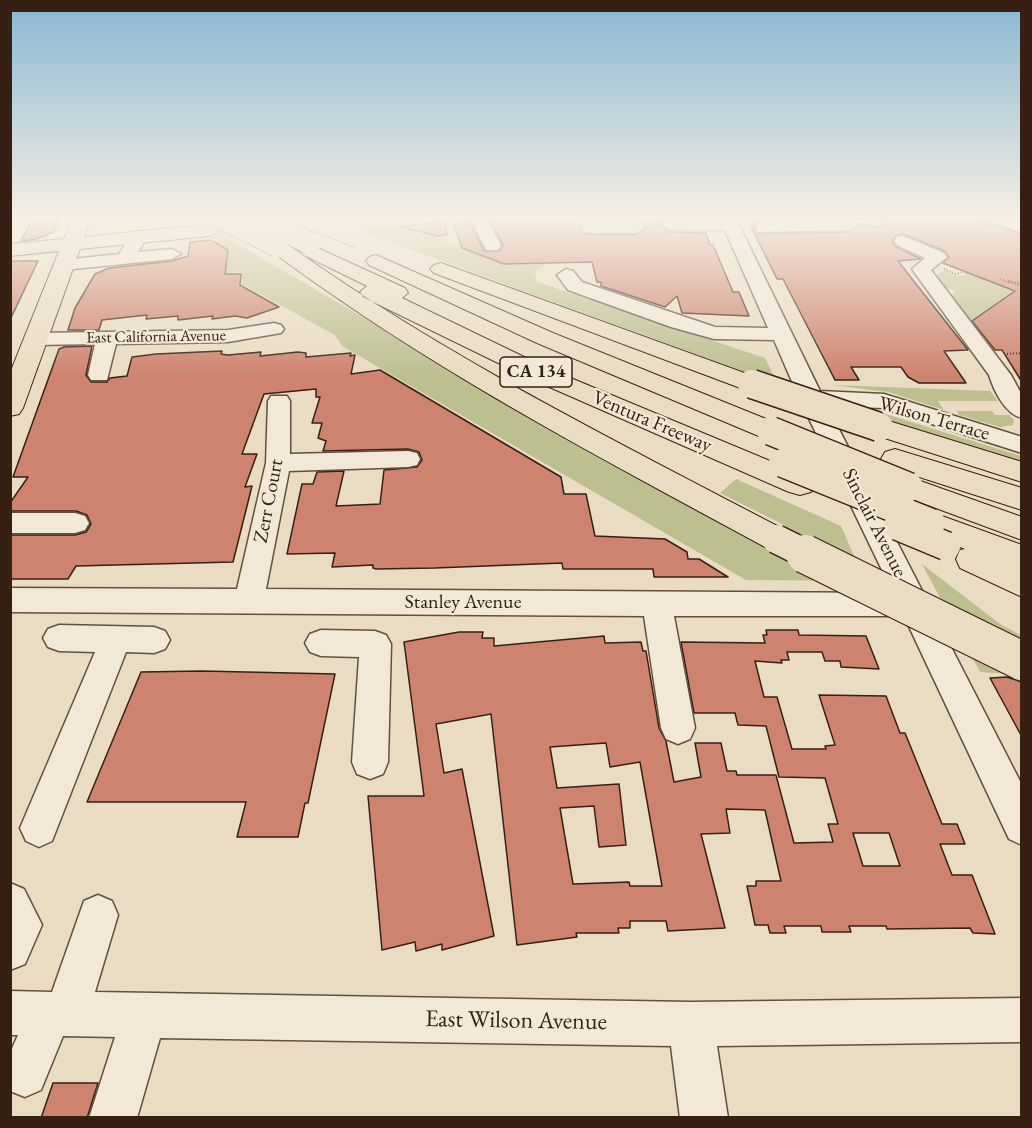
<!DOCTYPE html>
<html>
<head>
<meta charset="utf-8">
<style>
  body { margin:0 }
  #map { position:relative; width:1032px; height:1128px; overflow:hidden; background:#eadcc3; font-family:"EB Garamond",serif }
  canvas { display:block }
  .frame { position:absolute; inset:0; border:12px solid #362014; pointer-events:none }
</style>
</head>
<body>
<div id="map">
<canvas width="1032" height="1128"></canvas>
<div class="frame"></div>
</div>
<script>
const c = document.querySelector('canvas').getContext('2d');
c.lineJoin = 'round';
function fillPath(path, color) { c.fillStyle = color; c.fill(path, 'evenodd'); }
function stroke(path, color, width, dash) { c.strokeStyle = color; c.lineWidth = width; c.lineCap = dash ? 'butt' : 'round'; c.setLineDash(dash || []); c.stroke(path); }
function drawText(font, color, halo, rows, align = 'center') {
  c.font = font + ' "EB Garamond",serif'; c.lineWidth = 4.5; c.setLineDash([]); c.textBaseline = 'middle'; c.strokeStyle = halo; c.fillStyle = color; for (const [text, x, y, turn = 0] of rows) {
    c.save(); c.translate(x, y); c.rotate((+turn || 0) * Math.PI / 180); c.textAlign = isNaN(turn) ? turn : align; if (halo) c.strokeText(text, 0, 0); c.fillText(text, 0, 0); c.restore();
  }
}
fillPath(new Path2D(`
  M400 223 506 265 548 263 535 272 537 282 765 358 778 384 349 227Z
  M227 238 612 462 774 543 786 526 720 493 736 479 841 526 865 581 746 580 342 346 335 335 242 284V272L225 273 228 250 214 242V239Z
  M945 270 958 276 967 274 1016 291 1019 350 986 351 948 294H955L953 289H946L936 275Z
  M832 385 990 391 998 401H938L944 410 888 392Z
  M854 409 876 411 1021 456V463Z
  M957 411H992L995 415H1009L1014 420 1013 425 1000 427 959 415Z
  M922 564 1000 624 1021 635V679L1010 674 980 672Z`), '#bdbf8f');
const building = new Path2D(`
  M32 219H59L54 232 36 239 21 241Z
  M490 219H578L584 234 636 235 646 229 644 219H668L660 226 669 232 706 233 710 245H713L733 292H739L749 316 682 313 677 296 665 307 601 286V282H597L592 262 504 264 462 248 453 223 469 221 484 251H500L503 245Z
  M747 219H762L754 225 757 234 850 232 860 224 877 227 893 219H985L988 224 1022 234V382L1002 350H995L972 321 1015 291 943 263 949 257 945 251 903 234 895 236 892 242 896 247 921 259 898 261 968 350 944 351 966 383H919L908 377 901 367H851L859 380H835L783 279H777Z
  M445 220 447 235 438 236 401 227Z
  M211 240 228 250 225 274H241L240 285 279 307 247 318 235 316 212 319 213 316 178 320V316L146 319 147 315 102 320 99 330H68L75 308 95 274 109 268 172 261 188 256 190 242Z
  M10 261H38L10 320Z
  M92 346 86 375 91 382H107L110 378 127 376 132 357 156 354 222 351 221 354 228 355 261 352 260 356 298 352 306 353V357L351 353 350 356 355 355 351 374 380 370 561 477 564 494H586L595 536 665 539 687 552 688 559H699L728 577H654L653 569H563L562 563 435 568 376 569 373 568V565L332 567 335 553 287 554 302 484H313L317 472 344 471 336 506 380 504 384 470 417 467 422 460 419 452 408 449 323 451 326 441 318 438 322 423H312L320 397H316V389L264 394 242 454H257L245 487 252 486 233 562 76 566 68 579H10V535H75L86 532 91 524 87 515 76 511H10V503L28 477H13L59 349 64 347Z
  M766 630H798L799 635 866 636 879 669 841 667 840 661H825L822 652H787L789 660H781L782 663 755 661 764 697H777L792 749H826L825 746 835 745 819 695 886 696 900 733H905L942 824H957L965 844H940L952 875H972L995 934 973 933 970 928 887 929 886 926H849L851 932H822L821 926H784L786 933H770L768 925H755L747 886H756V881H781L765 810 726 809 730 833 701 834 725 928 668 931 666 921H630V928H618L619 933H576L577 937 517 945 491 714 436 724 444 773 462 769 494 936 442 950V944L416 951 415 942 382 950 368 796H424L404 642 459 632H483L482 638H494V646L604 636 605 643 641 642 643 651H646L659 728 666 741 674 782 701 777 695 743H721L727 771H736L737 775H776L794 843 833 842 828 824H838L825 778 779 777 766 726 738 725 735 713H694L681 642 765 643 763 635H767ZM606 743 610 767 640 762 662 886H630L629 882 573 884 560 808 594 806 599 847 626 845 619 784 557 788 550 747ZM853 833H889L900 866H863Z
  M202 671 335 674 308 803H305L298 837H237L246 802H87L141 672Z
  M1007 677 1022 682V737L990 678Z
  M53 1083H98L87 1118H41Z`);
fillPath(building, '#ce836e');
stroke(building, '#362014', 1.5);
stroke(new Path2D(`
  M836 220 846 219`), '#c6b6a0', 19, [19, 10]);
stroke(new Path2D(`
  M210 230 331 219`), '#c6b6a0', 22, [22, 11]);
const minor = new Path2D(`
  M471 219H487L501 246 498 250H486Z
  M580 219H596L597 223H627L626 219H642L644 228 636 233H590L584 232Z
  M736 219 820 391 884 394 1022 437V453L882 408 827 406 1022 785V845L1009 839 904 616H674L695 728 690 739 678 744 666 739 661 728 644 616 10 612V588L237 589 266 463 268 401 271 396H287L290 401V454L408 451 417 453 420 459 417 465 408 467 289 471 266 589 893 593 799 398 774 340 714 339 671 327 568 290 557 275 566 269 573 271 582 282 715 327 768 328 725 230H670L662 225 670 220Z
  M987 219 1022 222V232L989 222Z
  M764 220H850L858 225 850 230 757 232 756 225Z
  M139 231 148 236 138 252 172 249 181 254 172 259 63 270 54 265 63 260 119 254 133 232Z
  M903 236 944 253 947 257 931 270 1011 375 1022 395V418C1005 414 994 391 989 375L912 269 925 258 897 245 894 241 897 237Z
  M274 323 281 325 284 329 281 333 228 342 116 344 107 380H91L88 375 95 344 38 345 31 343 28 339 31 335 38 333 228 330Z
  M10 513H75L85 516 89 523 85 530 75 533H10Z
  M59 625 154 627 165 631 170 640 165 649 154 653 126 652 52 841 39 847 26 841 20 828 95 652 59 651 48 647 43 638 48 629Z
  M321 630 375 631 386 635 391 644 388 762 383 774 370 779 357 774 352 762 359 657 321 656 310 652 305 643 310 634Z
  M10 883 24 889 42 925 25 964 10 970Z
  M98 895 112 901 118 915 95 992 691 1002 1022 998V1042L717 1046 728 1118H680L671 1046 160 1038 137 1118H89L115 1037 63 1036 41 1090 25 1097 10 1091V1053L18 1035H10V991L52 992 84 901Z`);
const major = new Path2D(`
  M72 219H90L84 237 210 224 220 230 210 236 80 249 23 408 19 414 10 416V373L59 251 10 256V244L64 239Z`);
const highway = new Path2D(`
  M277 240 284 242C442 355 615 441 787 531L792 539 787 547 776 551 765 547C595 455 425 366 270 250L267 246 270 242Z
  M309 244 405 288 408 293 402 298 549 369 811 478 815 485 811 492 800 495 789 492 531 379 363 297 360 292 367 286 302 254 299 250 302 246Z
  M376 255 553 333 781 425 785 431 781 437 771 440 761 437 537 343 369 265 366 261 369 257Z
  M441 263 761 379 765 384 761 389 752 392 743 389 434 273 430 269 434 265Z
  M879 418 1022 462V482L869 433 865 427 869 421Z
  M895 449 1022 488V510L885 466 881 459 885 452Z
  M909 477 1022 517V540L898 494 894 487 898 480Z
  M931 512 1022 545V597L960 568 956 559 960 550 965 549 920 531 915 523 920 515Z`);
stroke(minor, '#634f40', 3);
stroke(major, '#362014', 2);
stroke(highway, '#362014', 2);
stroke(new Path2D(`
  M967 219 980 223
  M944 269 956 274 964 272 988 281
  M1000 279 1010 283
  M1019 285 1008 281 1022 284
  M1007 354 1022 353`), '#362014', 2, [1, 2]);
fillPath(minor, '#f1e8d8');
fillPath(major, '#eadcc3');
fillPath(highway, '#eadcc3');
const highwayBridgeFar2 = new Path2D(`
  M225 219 277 246
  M262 219 309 243
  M313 219 359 237`);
const highwayBridgeFar1 = new Path2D(`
  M752 384 879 427
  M771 431 909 487
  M783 463 931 523
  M898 526 946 546
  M776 539 808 555`);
const highwayBridge = new Path2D(`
  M805 554 1022 661`);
stroke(highwayBridgeFar2, '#362014', 23, []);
stroke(highwayBridgeFar1, '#362014', 31, []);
stroke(highwayBridge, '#362014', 40, []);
stroke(highwayBridgeFar2, '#eadcc3', 22);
stroke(highwayBridgeFar1, '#eadcc3', 28);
stroke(highwayBridge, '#eadcc3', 38);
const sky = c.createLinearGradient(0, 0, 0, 377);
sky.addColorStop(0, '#88b7d2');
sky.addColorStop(0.58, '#f6efe4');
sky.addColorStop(1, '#f6efe400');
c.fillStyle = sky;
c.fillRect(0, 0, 1032, 377);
drawText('16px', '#362014', '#f1e8d8', [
  ["East California Avenue",156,337,-1]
]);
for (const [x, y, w] of [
  [536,372,72]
]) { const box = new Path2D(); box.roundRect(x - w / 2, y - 15, w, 30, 4.5); c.fillStyle = '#f1e8d8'; c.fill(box); stroke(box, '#362014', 1.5); }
drawText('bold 18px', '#362014', null, [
  ["CA 134",536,372]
]);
drawText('20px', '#362014', '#f1e8d8', [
  ["Wilson Terrace",934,419,16],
  ["Ventura Freeway",652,422,23],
  ["Zerr Court",269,501,-79],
  ["Sinclair Avenue",874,523,63],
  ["Stanley Avenue",463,603]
]);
drawText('24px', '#362014', '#f1e8d8', [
  ["East Wilson Avenue",516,1021,1]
]);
</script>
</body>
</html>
